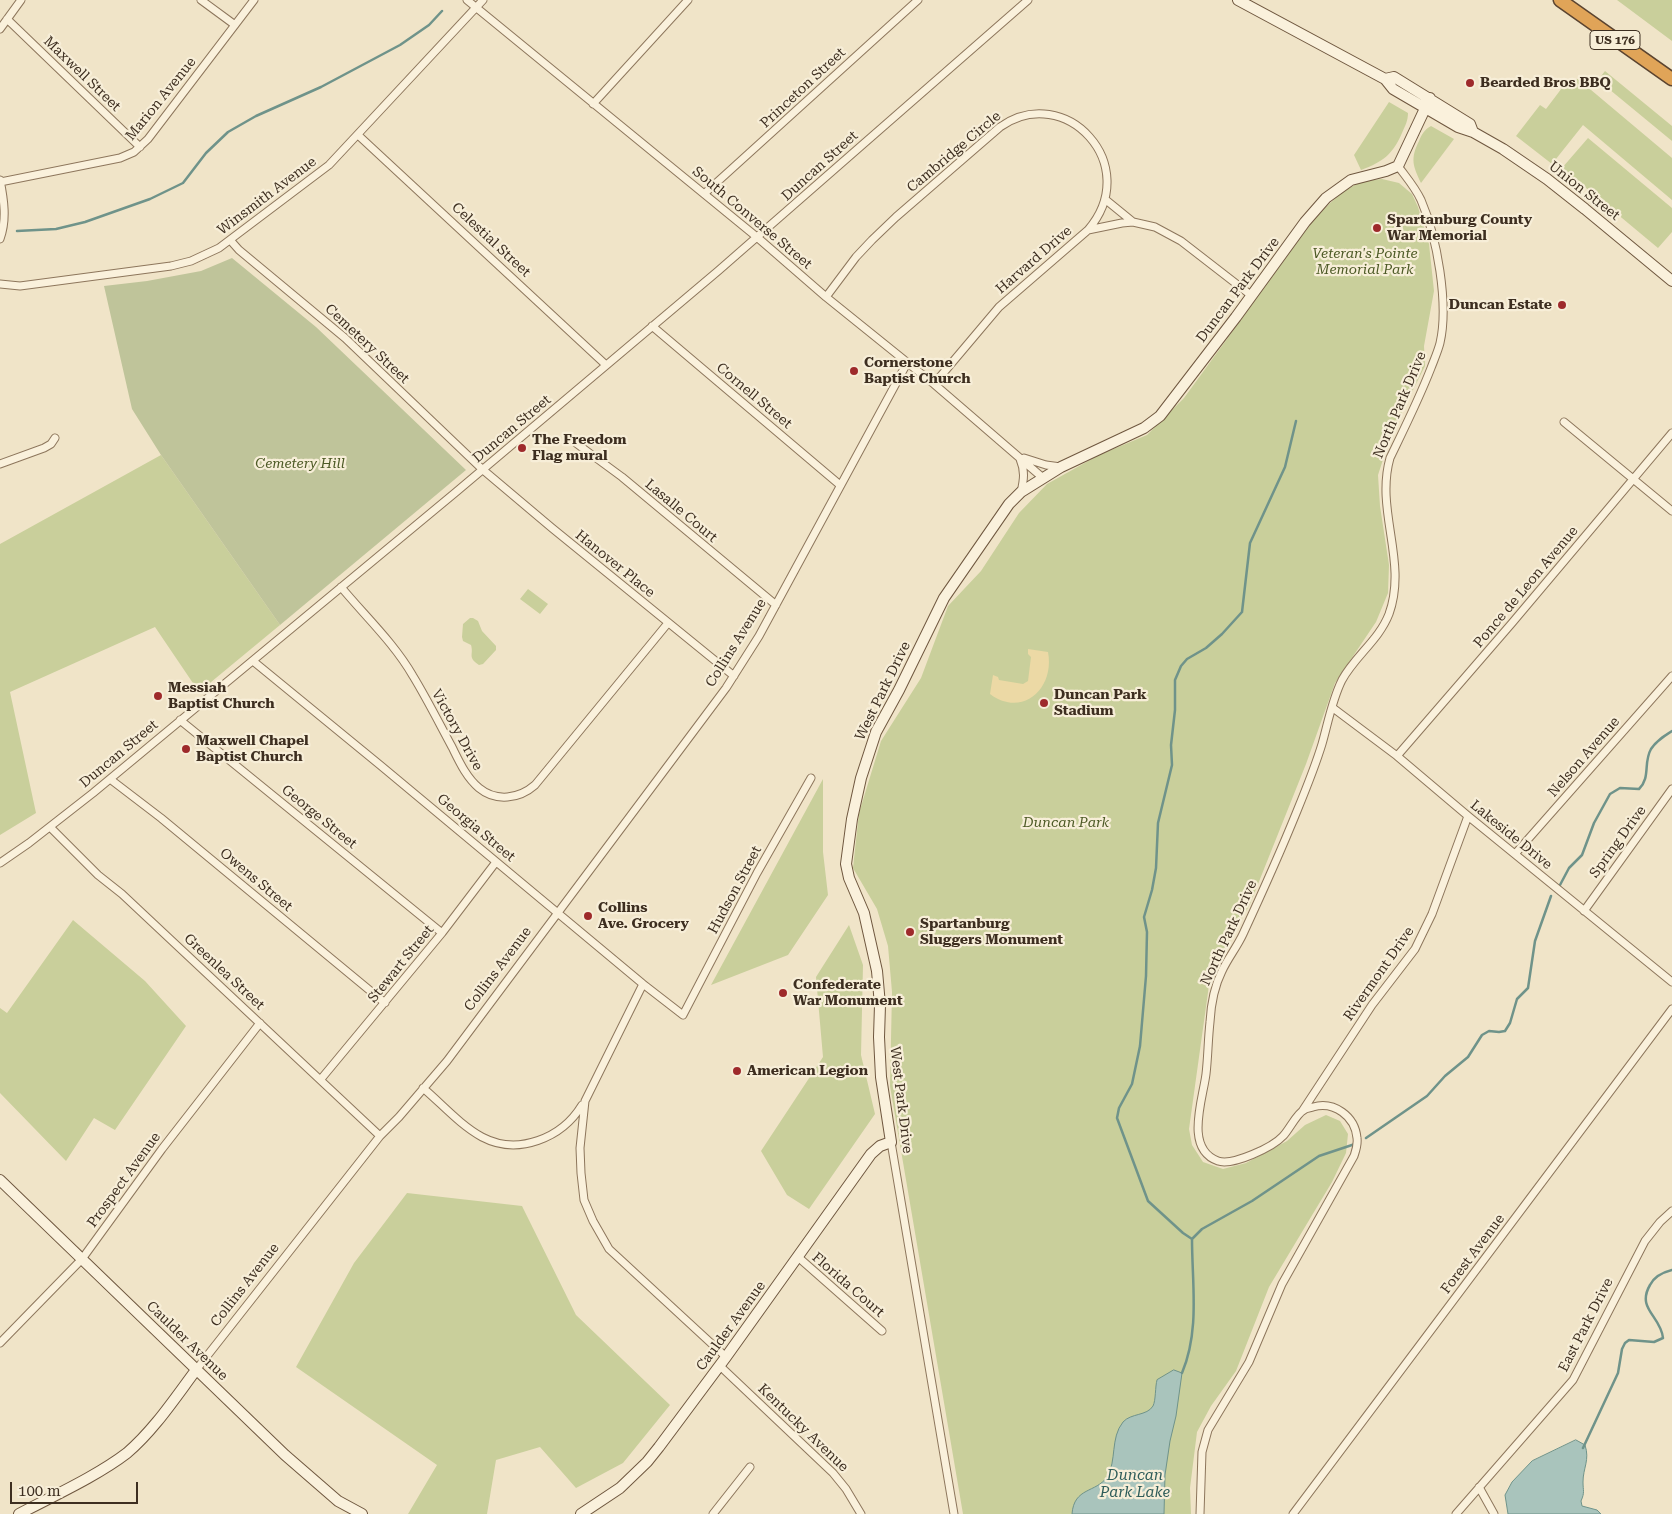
<!DOCTYPE html>
<html>
<head>
<meta charset="utf-8">
<style>
  body { margin:0 }
  #map { position:relative; width:1672px; height:1514px; overflow:hidden; background:#f0e4c8; font-family:"Roboto Serif",serif }
  canvas { display:block }
  .scale { position:absolute; left:10px; top:1482px; width:128px; height:22px; box-sizing:border-box; border:2px solid #3d2e20; border-top:0; padding-left:6px; font-size:15px; line-height:18px; white-space:nowrap; color:#3d2e20; -webkit-text-stroke:4px #f7eed8; paint-order:stroke }
</style>
</head>
<body>
<div id="map">
<canvas width="1672" height="1514"></canvas>
<div class="scale">100 m</div>
</div>
<script>
const c = document.querySelector('canvas').getContext('2d');
c.lineJoin = 'round';
function fillPath(path, color) { c.fillStyle = color; c.fill(path, 'evenodd'); }
function stroke(path, color, width, dash) { c.strokeStyle = color; c.lineWidth = width; c.lineCap = dash ? 'butt' : 'round'; c.setLineDash(dash || []); c.stroke(path); }
function drawText(font, color, halo, rows, align = 'center') {
  c.font = font + ' "Roboto Serif",serif'; c.lineWidth = 4.5; c.setLineDash([]); c.textBaseline = 'middle'; c.strokeStyle = halo; c.fillStyle = color; for (const [text, x, y, turn = 0] of rows) {
    c.save(); c.translate(x, y); c.rotate((+turn || 0) * Math.PI / 180); c.textAlign = isNaN(turn) ? turn : align; if (halo) c.strokeText(text, 0, 0); c.fillText(text, 0, 0); c.restore();
  }
}
fillPath(new Path2D(`
  M1617 0H1672V41Z
  M1605 71 1672 126V141L1598 80Z
  M1578 79 1672 158V200L1583 125 1552 164 1516 136 1540 105 1546 109 1568 80Z
  M1389 102 1408 113C1408 121 1405 126 1402 133 1393 154 1383 162 1361 170L1354 155Z
  M1431 126 1454 139 1421 183C1413 166 1410 159 1419 141 1422 134 1424 130 1431 126Z
  M1588 138 1672 208V232L1658 248 1562 168Z
  M1382 179 1399 183 1412 194 1418 207 1429 244 1434 291 1424 346 1425 366 1392 432 1378 475 1380 506 1389 565 1388 593 1376 622 1335 683 1306 764 1250 904 1210 978 1189 1129 1192 1145 1203 1162 1223 1169 1246 1163 1287 1141 1305 1125 1326 1115 1340 1121 1348 1134 1346 1153 1332 1182 1269 1287 1236 1371 1211 1406 1197 1432 1190 1488 1191 1514H963L890 1086 892 992 888 946 877 909 853 868 859 813 881 741 921 678 948 606 981 571 1019 513 1047 484 1099 455 1147 435 1184 398 1310 225C1325 208 1340 190 1362 182 1368 180 1376 180 1382 179Z
  M161 455 280 625 199 692 155 627 10 692 36 813 0 835V544Z
  M528 589 548 604 540 614 520 599Z
  M470 618H473L478 621 482 631 496 646V650L483 664 479 665C467 657 474 655 471 645L463 641 462 637 463 624Z
  M823 779V852L828 895 788 955 711 985Z
  M73 920 145 981 186 1026 115 1130 94 1118 66 1161 0 1093V1008L7 1013Z
  M849 925 863 965 861 1055 875 1114 809 1209 787 1195 761 1151 823 1057 816 977Z
  M407 1193 522 1206 576 1315 670 1405 623 1463 576 1488 540 1447 496 1460 487 1514H408L437 1465 296 1367 354 1263Z`), '#c9cf9b');
fillPath(new Path2D(`
  M1028 649 1048 652C1055 689 1022 718 990 694L993 675 998 677 999 680 1023 684 1028 681 1031 657 1028 654Z`), '#ecd9a5');
fillPath(new Path2D(`
  M232 258 316 327 466 470 280 625 161 455 132 409 104 286 147 281 201 271Z`), '#bfc49a');
const water = new Path2D(`
  M1174 1370 1182 1373 1176 1416 1170 1441 1165 1475 1164 1514H1072C1074 1487 1096 1493 1107 1477 1117 1461 1110 1438 1123 1422 1131 1413 1147 1416 1153 1406 1156 1400 1155 1387 1157 1380Z
  M1576 1440 1585 1445C1590 1460 1583 1468 1583 1482 1583 1491 1585 1492 1581 1501L1582 1506 1597 1510 1601 1514H1508L1505 1495 1512 1482 1532 1461Z`);
fillPath(water, '#a9c4bc');
stroke(water, '#6f938a', 1);
stroke(new Path2D(`
  M17 231 56 229 85 222 150 199 183 183 206 153 228 132 256 116 321 87 400 45 429 25 442 11
  M1560 885 1569 868 1582 855 1594 823 1610 794 1620 788 1639 789C1651 777 1643 763 1651 749 1656 741 1664 736 1672 731
  M1366 1138 1427 1096 1445 1076 1468 1057 1482 1035 1489 1031 1499 1032 1505 1031 1510 1023 1517 999 1528 988 1535 941 1551 896
  M1192 1239 1183 1233 1148 1201 1117 1118 1119 1108 1132 1084 1140 1046 1146 976 1147 932 1144 917 1152 890 1156 868 1158 823 1172 765 1171 745 1175 710V680L1181 666 1187 659 1206 648 1222 634 1242 612 1250 543 1285 467 1296 421
  M1182 1373C1200 1330 1192 1284 1192 1239L1202 1229 1252 1201 1319 1156 1355 1144
  M1583 1448 1618 1373 1622 1349 1625 1343 1629 1340 1654 1342 1663 1338C1661 1316 1636 1309 1650 1285 1654 1277 1664 1272 1672 1270`), '#6f938a', 2.5);
const street = new Path2D(`
  M201 0 235 25
  M467 0 758 238 826 297 934 384 1043 478
  M7 19 140 147
  M0 29 21 0
  M593 104 688 0
  M358 135 606 365
  M0 180C4 200 7 220 0 239
  M0 182 120 158 134 152 148 139 254 0
  M704 194 918 0
  M1106 200 1133 222
  M231 241 239 250 345 338 482 469 552 528 734 676
  M0 284 20 286 171 266 191 261 219 248 329 165 483 0
  M826 297 856 257 872 240 896 217 1000 127C1065 81 1144 165 1088 230
  M652 326 840 485
  M934 384 999 307 1088 230 1122 223 1133 222 1155 227 1181 241 1252 296
  M1564 422 1672 511
  M569 438 622 477 776 605
  M1024 458 1046 465 1061 467
  M1020 459C1025 471 1024 479 1021 492
  M0 464 44 448 51 444 55 438
  M341 587C365 616 394 643 413 676 427 699 439 723 452 747 459 761 466 777 479 788 496 802 519 799 535 785L668 623
  M253 661 380 765 643 984 683 1015 757 873 811 778
  M1333 708 1397 756 1468 816 1672 982
  M180 720 442 933
  M1397 756 1512 623 1672 433
  M110 779 161 818 385 1003
  M50 827 98 875 122 894 380 1136
  M1515 854 1672 676
  M0 863 29 843 93 793 456 492 718 271 1028 0
  M1584 911 1672 789
  M643 984 585 1101 580 1148 581 1173 584 1200 593 1221 609 1249 726 1357
  M321 1079 442 933 496 862
  M423 1088C442 1104 460 1125 482 1137 518 1156 562 1138 582 1105
  M1303 1110 1372 1005 1415 949 1432 914 1468 816
  M891 1142 954 1514
  M798 1257 882 1331
  M0 1343 82 1259 162 1149 260 1023
  M720 1366 833 1473 846 1489 861 1514
  M196 1370 380 1136 399 1117 447 1061 726 688 759 636 907 363
  M1479 1487 1494 1514
  M713 1514 750 1467
  M1200 1514 1202 1452 1208 1430 1249 1362 1282 1284 1354 1156C1356 1150 1358 1145 1357 1138 1355 1116 1334 1101 1313 1107 1310 1108 1306 1108 1304 1110 1297 1113 1289 1130 1283 1136 1273 1147 1233 1166 1218 1161 1184 1149 1203 1099 1206 1074 1208 1057 1208 1040 1210 1022 1211 1004 1214 987 1222 971 1228 958 1237 947 1243 934 1262 893 1280 853 1297 811 1306 789 1315 767 1322 744 1328 723 1332 700 1342 680 1355 656 1379 640 1389 614 1408 561 1375 511 1390 458 1404 429 1419 399 1431 368 1434 360 1438 351 1440 343 1449 304 1437 237 1421 200 1415 187 1406 177 1398 166
  M1293 1514 1672 1009
  M1456 1514 1573 1380 1645 1241 1660 1222 1672 1211`);
const secondary = new Path2D(`
  M1238 0 1385 79 1393 89 1458 127 1473 132 1503 149 1547 179 1585 209 1672 281
  M1385 79 1394 77 1470 124 1473 132
  M0 1180 285 1455 338 1501 362 1514
  M19 1514C53 1496 97 1476 127 1453 154 1430 175 1398 196 1370
  M581 1514 620 1488 647 1462 659 1447 726 1357 871 1154 880 1146 891 1142 881 1077 879 1037 880 1005 877 971 864 913 849 878 846 864 852 819 861 778 876 732 899 690 944 598 1009 504 1021 492 1061 467 1144 428 1160 416 1236 317 1305 222 1326 198 1351 180 1386 171 1398 166 1430 98`);
const highway = new Path2D(`
  M1560 0 1672 79`);
stroke(street, '#8d765c', 9);
stroke(secondary, '#6f573f', 12);
stroke(highway, '#5b4430', 15);
stroke(street, '#faf1dc', 7);
stroke(secondary, '#faf1dc', 10);
stroke(highway, '#e0a458', 12);
for (const [x, y, r, color] of [
  [1470,83,5,"#9e2a2b"],
  [1377,228,5,"#9e2a2b"],
  [1562,305,5,"#9e2a2b"],
  [854,371,5,"#9e2a2b"],
  [522,448,5,"#9e2a2b"],
  [158,696,5,"#9e2a2b"],
  [1044,703,5,"#9e2a2b"],
  [186,749,5,"#9e2a2b"],
  [588,916,5,"#9e2a2b"],
  [910,932,5,"#9e2a2b"],
  [783,993,5,"#9e2a2b"],
  [737,1071,5,"#9e2a2b"]
]) { const dot = new Path2D(); dot.arc(x, y, r, 0, 2 * Math.PI); c.fillStyle = color; c.fill(dot); stroke(dot, '#f7eed8', 2); }
for (const [x, y, w] of [
  [1615,40,50]
]) { const box = new Path2D(); box.roundRect(x - w / 2, y - 9.5, w, 19, 4); c.fillStyle = '#f7eed8'; c.fill(box); stroke(box, '#3d2e20', 1); }
drawText('bold 12px', '#3d2e20', null, [
  ["US 176",1615,40]
]);
drawText('14px', '#3d2e20', '#f7eed8', [
  ["Maxwell Street",82,74,44],
  ["Princeton Street",803,88,-43],
  ["Marion Avenue",161,99,-51],
  ["Cambridge Circle",954,152,-40],
  ["Duncan Street",820,166,-42],
  ["Union Street",1584,191,38],
  ["Winsmith Avenue",267,196,-37],
  ["South Converse Street",752,218,40],
  ["Celestial Street",491,240,43],
  ["Harvard Drive",1034,260,-41],
  ["Duncan Park Drive",1238,290,-53],
  ["Cemetery Street",367,344,43],
  ["Cornell Street",754,396,40],
  ["North Park Drive",1400,405,-67],
  ["Duncan Street",512,429,-40],
  ["Lasalle Court",681,511,40],
  ["Hanover Place",615,564,39],
  ["Ponce de Leon Avenue",1526,587,-50],
  ["Collins Avenue",736,643,-58],
  ["West Park Drive",883,691,-64],
  ["Victory Drive",457,730,61],
  ["Duncan Street",119,754,-40],
  ["Nelson Avenue",1584,757,-49],
  ["George Street",319,817,39],
  ["Georgia Street",476,828,40],
  ["Lakeside Drive",1511,835,39],
  ["Spring Drive",1618,842,-54],
  ["Owens Street",256,880,40],
  ["Hudson Street",735,890,-62],
  ["North Park Drive",1229,933,-65],
  ["Stewart Street",401,964,-51],
  ["Collins Avenue",498,969,-53],
  ["Greenlea Street",224,972,43],
  ["Rivermont Drive",1379,974,-55],
  ["West Park Drive",901,1100,83],
  ["Prospect Avenue",124,1180,-54],
  ["Forest Avenue",1473,1254,-53],
  ["Collins Avenue",245,1285,-52],
  ["Florida Court",848,1285,41],
  ["East Park Drive",1586,1325,-63],
  ["Caulder Avenue",731,1326,-54],
  ["Caulder Avenue",187,1341,44],
  ["Kentucky Avenue",803,1428,44]
]);
drawText('bold 14px', '#3d2e20', '#f7eed8', [
  ["Bearded Bros BBQ",1480,83],
  ["Spartanburg County",1387,220],
  ["War Memorial",1387,236],
  ["Duncan Estate",1552,305,"right"],
  ["Cornerstone",864,363],
  ["Baptist Church",864,379],
  ["The Freedom",532,440],
  ["Flag mural",532,456],
  ["Messiah",168,688],
  ["Baptist Church",168,704],
  ["Duncan Park",1054,695],
  ["Stadium",1054,711],
  ["Maxwell Chapel",196,741],
  ["Baptist Church",196,757],
  ["Collins",598,908],
  ["Ave. Grocery",598,924],
  ["Spartanburg",920,924],
  ["Sluggers Monument",920,940],
  ["Confederate",793,985],
  ["War Monument",793,1001],
  ["American Legion",747,1071]
], 'left');
drawText('italic 14px', '#4d5a26', '#f7eed8', [
  ["Veteran's Pointe",1365,254],
  ["Memorial Park",1365,270],
  ["Cemetery Hill",300,464],
  ["Duncan Park",1066,823]
]);
drawText('italic 15px', '#2f5d5a', '#f7eed8', [
  ["Duncan",1135,1476],
  ["Park Lake",1135,1493]
]);
</script>
</body>
</html>
